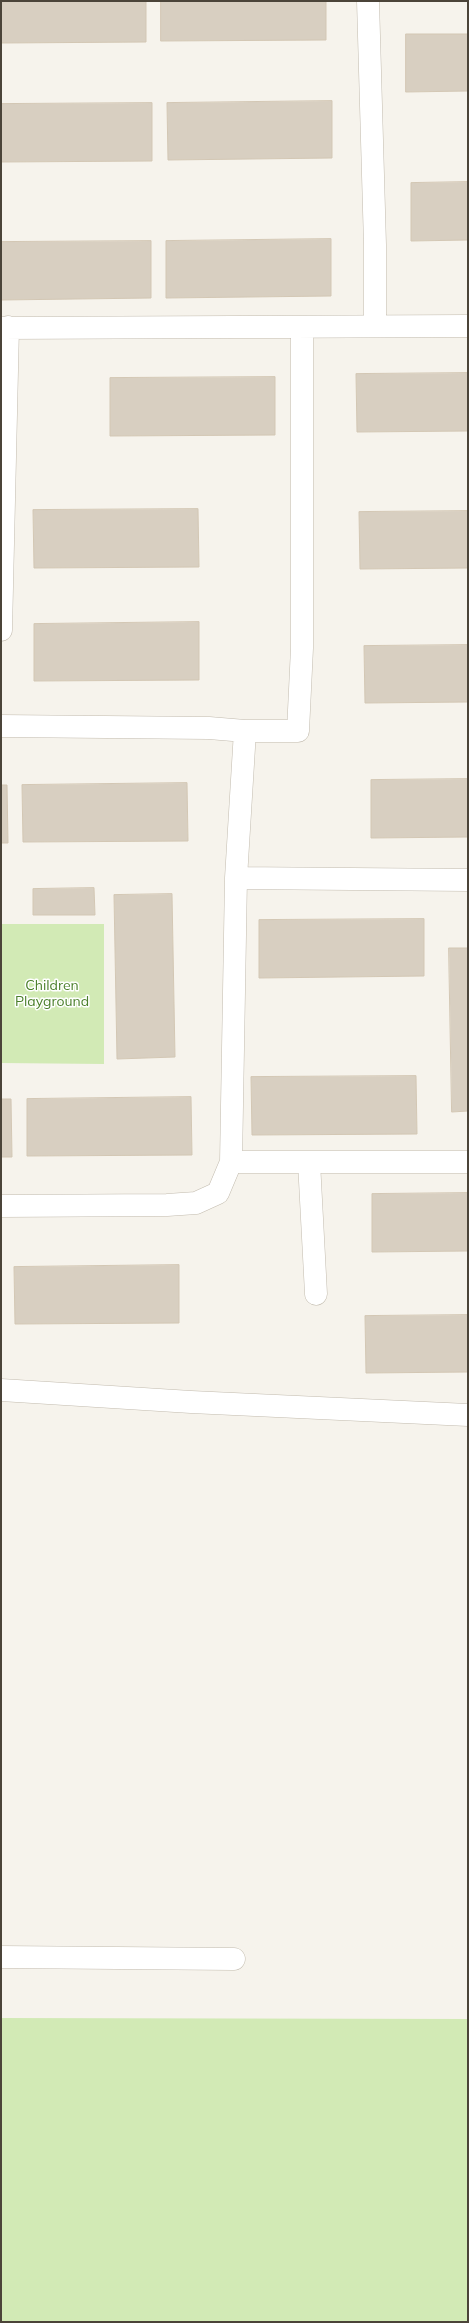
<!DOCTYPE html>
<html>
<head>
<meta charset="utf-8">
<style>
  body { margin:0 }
  #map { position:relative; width:469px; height:2323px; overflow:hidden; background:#f6f3ec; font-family:Mulish,sans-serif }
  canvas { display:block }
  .frame { position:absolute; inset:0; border:2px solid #4b4439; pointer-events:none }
</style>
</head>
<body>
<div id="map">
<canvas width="469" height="2323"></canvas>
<div class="frame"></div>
</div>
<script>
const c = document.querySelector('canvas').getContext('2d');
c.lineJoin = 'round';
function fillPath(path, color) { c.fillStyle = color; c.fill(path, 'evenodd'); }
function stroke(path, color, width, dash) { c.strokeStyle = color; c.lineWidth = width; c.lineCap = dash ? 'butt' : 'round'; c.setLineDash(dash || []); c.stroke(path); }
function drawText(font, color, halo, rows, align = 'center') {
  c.font = font + ' Mulish,sans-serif'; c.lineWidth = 3; c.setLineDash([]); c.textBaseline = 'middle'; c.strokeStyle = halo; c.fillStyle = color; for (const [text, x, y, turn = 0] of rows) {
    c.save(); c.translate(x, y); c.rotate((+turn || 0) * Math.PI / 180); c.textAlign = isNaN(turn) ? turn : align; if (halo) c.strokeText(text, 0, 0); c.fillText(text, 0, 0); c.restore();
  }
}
fillPath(new Path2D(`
  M1 924H104V1064L1 1063Z
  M1 2018 468 2019V2322H1Z`), '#d2eab5');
const building = new Path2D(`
  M1 1H146V42L1 43Z
  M161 1H326V40L161 41Z
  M406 34H468V91L406 92Z
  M332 101V158L168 160 167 103Z
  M152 103V161L1 162V104Z
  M468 182V240L411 241V183Z
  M331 239V296L166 298V241Z
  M151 241V298L1 300V242Z
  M468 373V431L357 432 356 374Z
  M275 377V435L110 436V378Z
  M198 509 199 567 34 568 33 510Z
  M468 511V568L360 569 359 512Z
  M199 622V680L34 681V624Z
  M468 645V702L365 703 364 646Z
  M468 779V837L371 838V780Z
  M187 783 188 841 23 842 22 785Z
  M1 785H7L8 843H1Z
  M94 888 95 915H33V889Z
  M172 894 175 1057 117 1059 114 895Z
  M424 919V976L259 978V920Z
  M449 948H468V1111L452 1112Z
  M416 1076 417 1134 252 1135 251 1077Z
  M191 1097 192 1155 27 1156V1099Z
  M1 1099H11L12 1157H1Z
  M468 1193V1251L372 1252V1194Z
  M179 1265V1323L15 1324 14 1267Z
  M468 1315V1372L366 1373 365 1316Z`);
fillPath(building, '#d8cfc1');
stroke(building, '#d3c7b4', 1);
const minor = new Path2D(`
  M368 1 375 245V326
  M1 328 468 326
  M1 630 8 327
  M1 726 209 728 245 731H298L302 648V328
  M236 878 468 880
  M231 1162H468
  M309 1162 316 1294
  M1 1206 167 1205 196 1203 218 1193 231 1162 236 878 245 731
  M1 1390 191 1402 468 1415
  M1 1957 234 1959`);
stroke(minor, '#c2bbae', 23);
stroke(minor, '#fff', 22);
drawText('14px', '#4a7f2a', '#fff', [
  ["Children",52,986],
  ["Playground",52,1002]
]);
</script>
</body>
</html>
